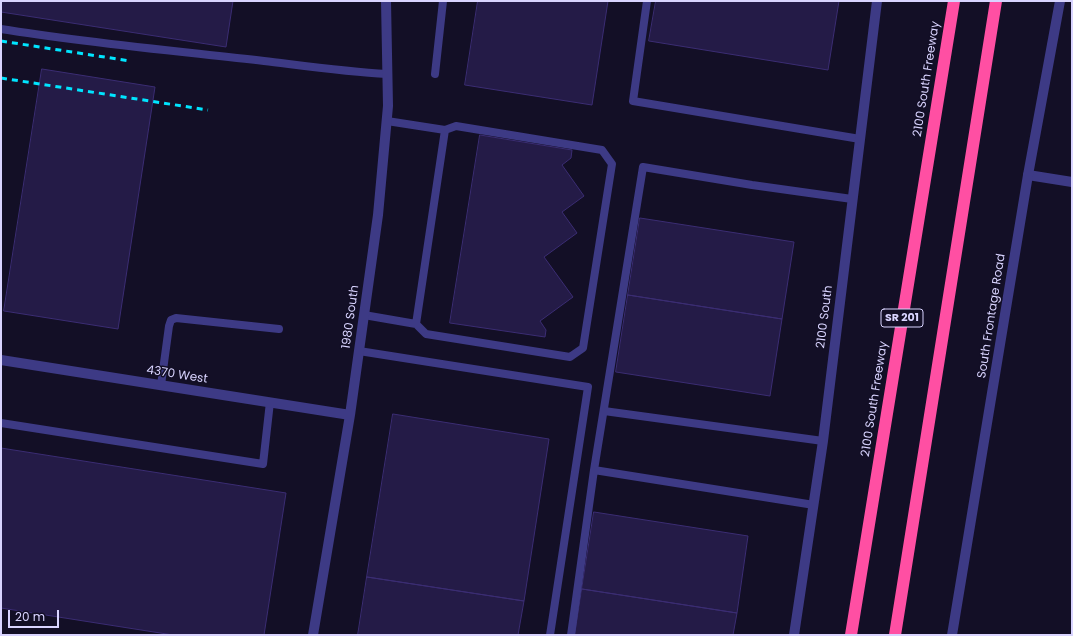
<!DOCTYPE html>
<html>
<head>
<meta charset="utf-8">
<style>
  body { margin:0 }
  #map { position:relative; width:1073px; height:636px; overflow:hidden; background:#130f26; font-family:Poppins,sans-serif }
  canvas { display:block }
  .frame { position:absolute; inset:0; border:2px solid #d9d4ff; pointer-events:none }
  .scale { position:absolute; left:8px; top:610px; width:51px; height:18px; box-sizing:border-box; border:2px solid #d9d4ff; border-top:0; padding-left:5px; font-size:12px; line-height:14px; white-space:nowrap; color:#d9d4ff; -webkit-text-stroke:3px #130f26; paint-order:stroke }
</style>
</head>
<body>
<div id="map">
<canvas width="1073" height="636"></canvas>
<div class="frame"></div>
<div class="scale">20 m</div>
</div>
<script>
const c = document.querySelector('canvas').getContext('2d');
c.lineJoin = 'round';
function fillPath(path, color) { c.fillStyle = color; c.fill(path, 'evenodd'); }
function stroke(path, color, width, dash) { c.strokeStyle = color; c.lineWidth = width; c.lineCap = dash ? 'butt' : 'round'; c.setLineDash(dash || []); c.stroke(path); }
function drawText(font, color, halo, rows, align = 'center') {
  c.font = font + ' Poppins,sans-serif'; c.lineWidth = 3; c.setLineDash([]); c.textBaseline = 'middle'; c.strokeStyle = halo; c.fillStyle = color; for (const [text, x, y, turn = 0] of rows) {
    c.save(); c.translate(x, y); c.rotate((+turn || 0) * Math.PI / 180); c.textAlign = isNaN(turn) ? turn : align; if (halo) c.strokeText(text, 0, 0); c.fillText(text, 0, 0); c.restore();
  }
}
const building = new Path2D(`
  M1 1H233L226 47 1 12Z
  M478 1H608L592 105 465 85Z
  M656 1H839L828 70 649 41Z
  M42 69 155 87 118 329 4 311Z
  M480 135 572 150 571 158 562 165 584 196 562 212 577 233 544 257 573 297 540 321 546 330 545 337 450 323Z
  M640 218 794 242 782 319 628 295Z
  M628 295 782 319 770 396 616 372Z
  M393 414 549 439 524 601 367 577Z
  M1 448 286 493 264 635H173L1 608Z
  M594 512 748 536 737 613 582 589Z
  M367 577 524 601 518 635H358Z
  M582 589 737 613 733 635H575Z`);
fillPath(building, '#241b47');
stroke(building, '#3b2d73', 1);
stroke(new Path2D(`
  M647 1 633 101 860 139
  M1 29C88 43 176 51 264 61 305 66 346 72 387 74
  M435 74 443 1
  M364 315 416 324 426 334 570 357 583 348 612 164 602 150 456 126 445 130 387 121
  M416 324 445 130
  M359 351 588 387 550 635
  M161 385 169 326 171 320 176 318 279 329
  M604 411 823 441
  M1 423 263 464 270 402
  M594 470 814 505
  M571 635 594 470 643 167 752 185 852 199`), '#3d3a85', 8);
stroke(new Path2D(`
  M1028 175 1072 182
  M1 360 350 415
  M313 635 350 415 378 215 388 106 386 1`), '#3d3a85', 10);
stroke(new Path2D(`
  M794 635 823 441 877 1
  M952 635 1028 175 1060 1`), '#3d3a85', 10);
stroke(new Path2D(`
  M851 635 954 1
  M895 635 996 1`), '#ff4fa3', 12);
stroke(new Path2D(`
  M1 41 130 61
  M1 78 208 110`), '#00e5ff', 3, [6, 5]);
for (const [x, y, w] of [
  [902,318,42]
]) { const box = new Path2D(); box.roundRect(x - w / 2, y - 9, w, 18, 3); c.fillStyle = '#130f26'; c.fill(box); stroke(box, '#d9d4ff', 1); }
drawText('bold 11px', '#d9d4ff', null, [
  ["SR 201",902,318]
]);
drawText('12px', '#d9d4ff', '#130f26', [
  ["2100 South Freeway",927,79,-81],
  ["South Frontage Road",992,316,-81],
  ["1980 South",351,317,-82],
  ["2100 South",825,317,-83],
  ["4370 West",177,375,9],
  ["2100 South Freeway",875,399,-81]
]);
</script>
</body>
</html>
